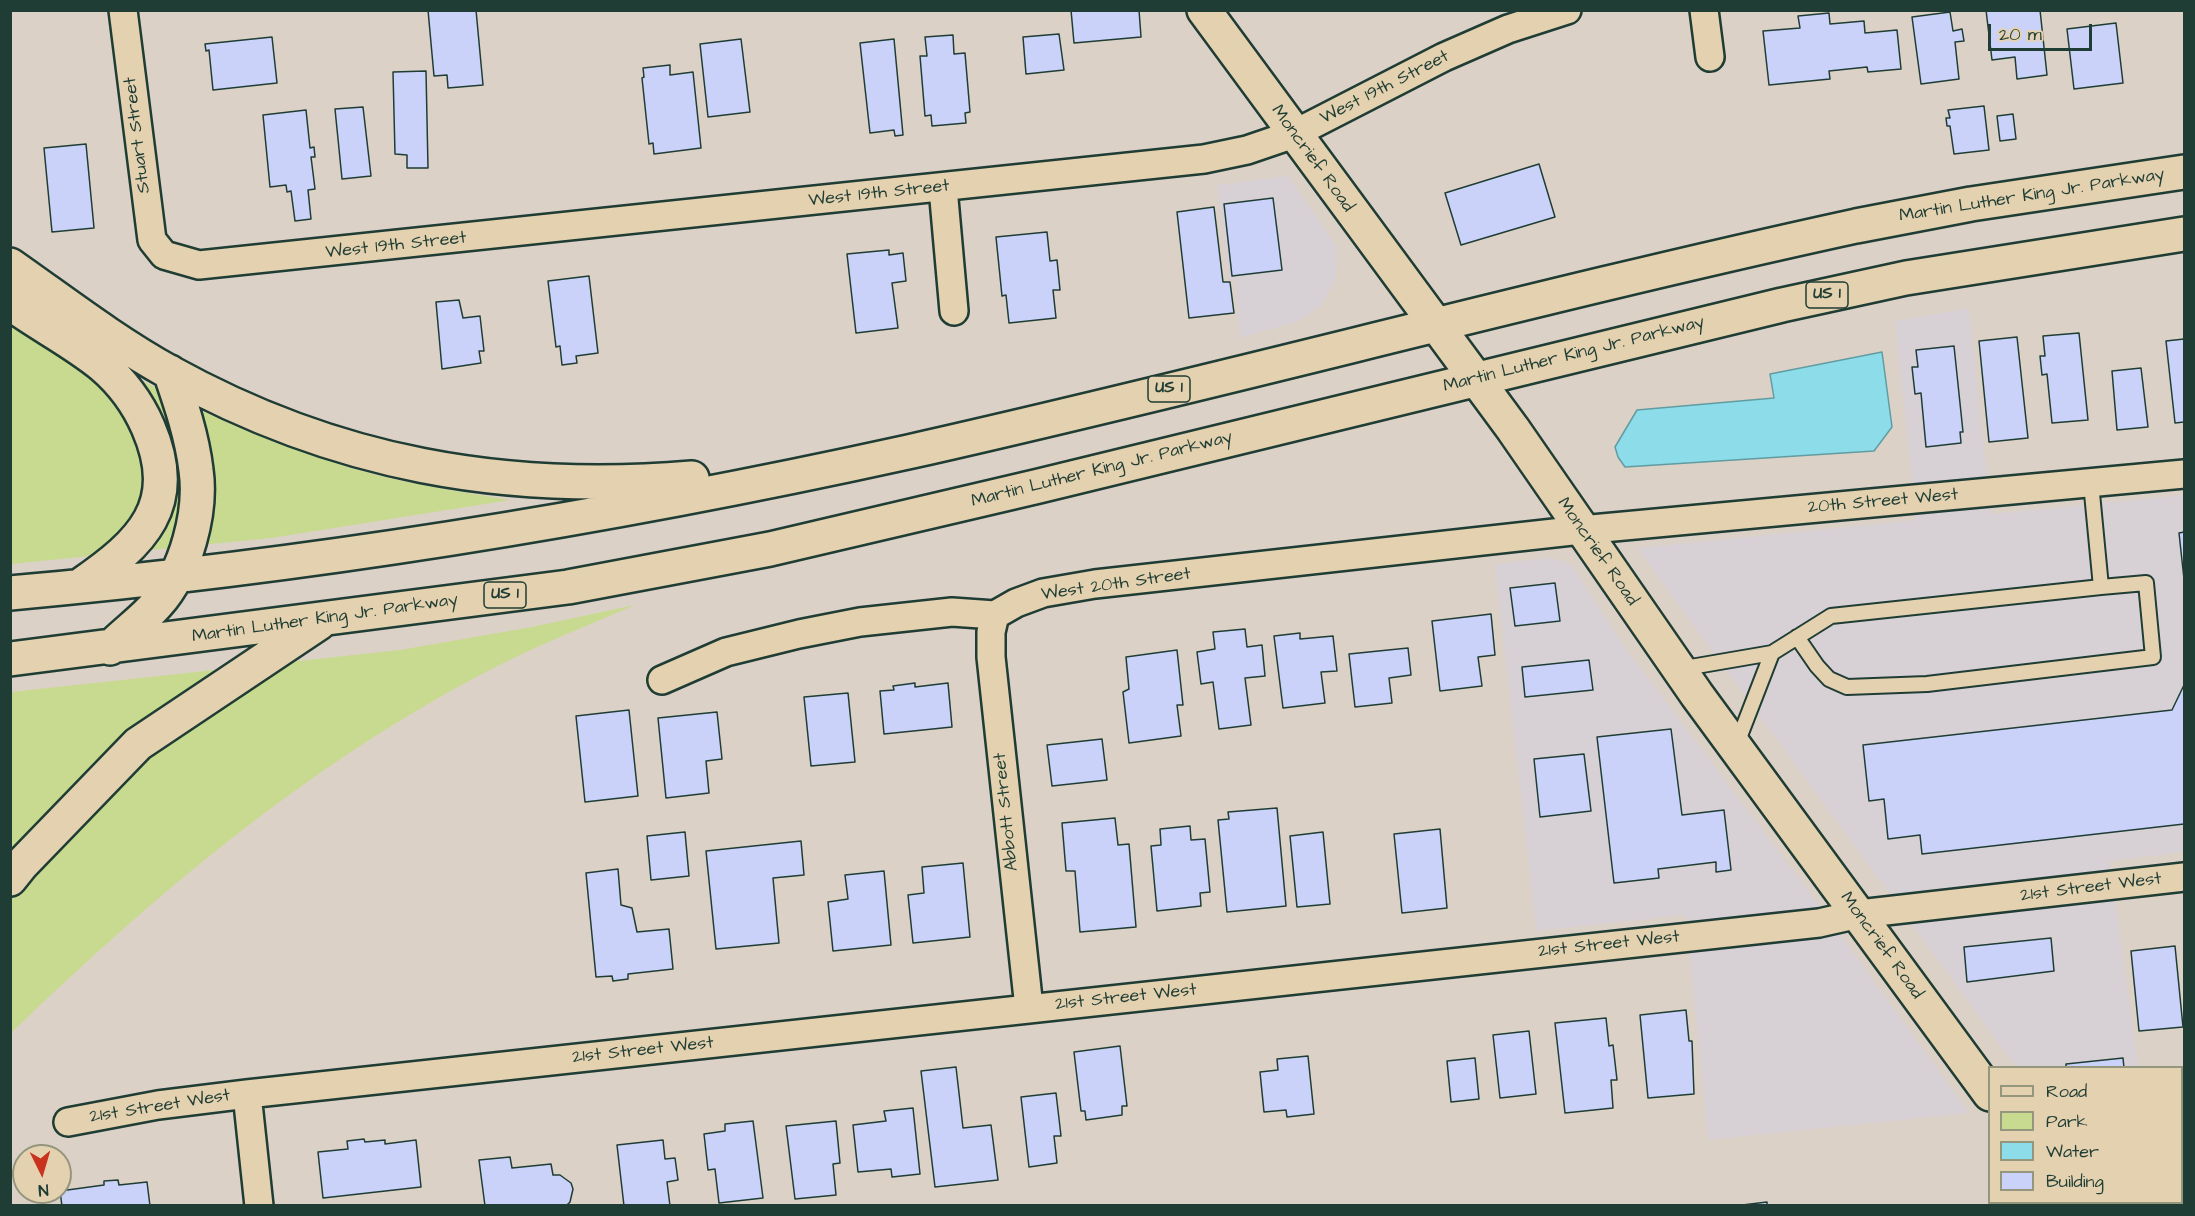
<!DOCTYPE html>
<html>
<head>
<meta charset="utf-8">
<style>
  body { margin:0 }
  #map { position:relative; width:2195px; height:1216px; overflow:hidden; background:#dcd1c6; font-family:"Architects Daughter",sans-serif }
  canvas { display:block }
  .frame { position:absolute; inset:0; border:12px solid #1f3d34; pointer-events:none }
  .legend { position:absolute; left:1988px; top:1066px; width:195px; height:138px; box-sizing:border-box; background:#e4d1af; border:2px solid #95967e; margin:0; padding:8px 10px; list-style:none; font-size:18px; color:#1f3d34 }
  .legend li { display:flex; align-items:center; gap:12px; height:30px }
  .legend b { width:30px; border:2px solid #95967e }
  .north { position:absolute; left:12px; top:1144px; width:60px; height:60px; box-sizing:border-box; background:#e4d1af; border:2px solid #95967e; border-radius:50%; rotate:175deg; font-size:16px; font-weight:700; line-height:24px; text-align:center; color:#1f3d34 }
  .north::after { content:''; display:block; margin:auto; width:21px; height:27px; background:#c8321e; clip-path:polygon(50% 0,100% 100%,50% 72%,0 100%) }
  .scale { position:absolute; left:1988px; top:24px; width:104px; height:27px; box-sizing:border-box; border:3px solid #1f3d34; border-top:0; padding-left:8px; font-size:18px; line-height:21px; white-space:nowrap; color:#1f3d34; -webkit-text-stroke:4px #e4d1af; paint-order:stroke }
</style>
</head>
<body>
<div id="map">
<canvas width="2195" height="1216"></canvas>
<div class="frame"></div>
<ul class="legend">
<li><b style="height:8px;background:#e4d1af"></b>Road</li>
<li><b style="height:16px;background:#c8da8f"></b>Park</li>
<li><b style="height:16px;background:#8cdce9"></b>Water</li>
<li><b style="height:16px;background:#cad2fa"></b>Building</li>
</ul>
<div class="north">N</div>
<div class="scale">20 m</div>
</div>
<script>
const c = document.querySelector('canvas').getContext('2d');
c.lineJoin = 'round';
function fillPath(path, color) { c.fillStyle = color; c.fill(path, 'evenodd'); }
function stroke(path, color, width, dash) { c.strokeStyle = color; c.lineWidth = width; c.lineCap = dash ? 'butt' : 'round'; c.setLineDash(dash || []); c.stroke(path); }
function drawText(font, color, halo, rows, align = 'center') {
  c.font = font + ' "Architects Daughter",sans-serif'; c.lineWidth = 5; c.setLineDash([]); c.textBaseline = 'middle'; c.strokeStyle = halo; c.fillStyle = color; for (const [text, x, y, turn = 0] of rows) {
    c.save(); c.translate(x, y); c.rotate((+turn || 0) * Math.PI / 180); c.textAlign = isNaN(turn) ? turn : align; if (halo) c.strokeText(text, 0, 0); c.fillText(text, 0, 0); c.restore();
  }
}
fillPath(new Path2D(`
  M1288 176 1337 247 1336 278 1321 306 1299 321 1240 338 1235 281 1229 280 1217 185Z
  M1969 308 1991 514 2184 495V852L2110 861 2138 1067H2016L1637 548 1916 520 1895 321Z
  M1549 558 1564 561 1573 567 1626 649 1816 901 1969 1113 1708 1140 1686 915 1536 931 1495 564Z`), '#d7d1d6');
fillPath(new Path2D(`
  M10 293C54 323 97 356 143 381 218 422 323 465 407 482 441 489 476 494 510 500L271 538 11 564Z
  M635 605C582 628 528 649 478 676 303 769 153 896 11 1033V692L400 650 532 627Z`), '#c8da8f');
const water = new Path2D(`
  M1882 352 1892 427 1874 451 1625 467 1618 457 1615 447 1637 410 1774 398 1770 374Z`);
fillPath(water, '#8cdce9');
stroke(water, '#609ca1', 1.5);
const building = new Path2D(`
  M428 10H476L483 85 448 88 447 75 434 76Z
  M1071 10H1139L1141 37 1074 43Z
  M1986 10H2040L2047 75 2017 79 2015 57 1992 60Z
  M1950 12 1953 31 1962 29 1964 41 1955 42 1959 79 1921 84 1912 17Z
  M1829 13 1830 24 1864 21 1865 33 1897 30 1901 69 1868 72 1867 67 1829 71 1830 79 1769 85 1763 31 1800 28 1798 16Z
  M2116 23 2123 83 2074 89 2067 29Z
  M1059 34 1064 70 1026 74 1023 37Z
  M953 35 954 54 965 53 970 112 965 113 966 123 932 126 931 115 925 116 920 56H927L925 37Z
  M272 37 277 83 213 90 209 50 206 51 205 44Z
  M741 39 750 112 708 117 700 44Z
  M894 39 903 135 895 136 894 130 870 133 860 43Z
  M670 65V75L693 72 701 148 654 154 653 143 649 144 642 78 644 77 643 68Z
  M426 71 428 168H407V155L395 154 393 72Z
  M1984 106 1989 150 1954 154 1950 126H1947L1946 118H1950L1948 110Z
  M363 107 371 176 342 179 335 109Z
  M306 110 310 148 314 147 315 157H311L315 189 308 190 311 219 295 221 291 191 287 192 286 185 270 187 263 115Z
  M2013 114 2016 139 2000 141 1997 116Z
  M86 144 94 228 52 232 44 148Z
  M1539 164 1555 217 1461 245 1445 193Z
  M1273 198 1282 270 1232 276 1224 204Z
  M1214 207 1223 282H1230L1234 313 1189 318 1177 212Z
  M1047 232 1050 261 1057 260 1060 290H1053L1056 318 1009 323 1006 295 1002 296 996 237Z
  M889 250V255L903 253 906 281 892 283 898 328 856 333 847 254Z
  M589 276 598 353 576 356 577 363 562 365 560 346 556 347 548 281Z
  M459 300 463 318 480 316 484 351H479L481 363 442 369 436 302Z
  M2079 333 2088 420 2052 423 2047 374 2042 375 2040 356H2045L2043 336Z
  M2017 337 2028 438 1989 442 1979 341Z
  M2184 339V422L2175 423 2166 341Z
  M1954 346 1963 432H1960L1961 443 1926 447 1921 393 1915 394 1912 367H1918L1916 350Z
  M2141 368 2148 427 2117 430 2112 371Z
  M2184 532V579L2179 533Z
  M1555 583 1560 621 1515 626 1510 588Z
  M1491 614 1495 655 1478 657 1482 686 1440 691 1432 621Z
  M1245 629 1247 647 1262 645 1265 676 1245 678 1251 725 1219 729 1213 682 1201 684 1197 652 1215 649 1213 632Z
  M1300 633V639L1333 636 1337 671 1321 672 1325 703 1283 708 1274 636Z
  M1408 648 1411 675 1389 678 1392 703 1355 707 1349 654Z
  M1177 650 1183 705H1177L1181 736 1129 743 1123 692 1129 689 1126 657Z
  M1589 660 1593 690 1525 697 1522 667Z
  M915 683V687L948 683 952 727 884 734 880 691 894 690 893 686Z
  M2184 685V824L1922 854 1920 835 1888 839 1884 799 1869 801 1863 745 2172 710Z
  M848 693 855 762 811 766 804 697Z
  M629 710 638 796 585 802 576 716Z
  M717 712 722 759 706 761 709 793 666 798 658 718Z
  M1671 729 1682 815 1724 810 1731 870 1716 872V862L1658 869 1659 878 1614 883 1597 737Z
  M1102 739 1107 780 1052 786 1047 745Z
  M1584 754 1591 811 1540 817 1534 759Z
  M1277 808 1286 906 1227 912 1218 820 1229 819 1228 812Z
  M1115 818 1118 845 1129 844 1136 927 1080 932 1075 871H1066L1062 823Z
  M1190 826 1191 840 1205 839 1210 892 1200 893 1201 906 1157 911 1151 846 1161 845 1160 829Z
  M1440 829 1447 908 1402 913 1394 834Z
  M685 832 689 876 651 880 647 836Z
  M1323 832 1330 904 1297 907 1290 836Z
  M801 841 804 875 773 878 779 943 716 949 706 851Z
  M963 863 970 937 913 943 908 895 924 893 922 867Z
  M618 869 621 905 632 908 637 932 669 929 673 969 628 974V979L613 981 612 976 596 977 586 873Z
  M884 871 891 945 833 951 828 902 848 899 845 875Z
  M2051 938 2054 971 1967 982 1964 947Z
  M2175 946 2183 1027 2139 1031 2131 951Z
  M1686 1010 1689 1041H1692L1694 1094 1648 1098 1640 1015Z
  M1606 1018 1609 1046 1613 1045 1617 1080H1611L1613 1108 1565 1113 1555 1023Z
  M1529 1031 1536 1094 1500 1098 1493 1035Z
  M1120 1046 1127 1106H1122V1115L1086 1120 1085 1111H1081L1074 1052Z
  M1308 1056 1314 1114 1287 1117 1286 1110 1264 1112 1260 1072 1278 1070 1277 1059Z
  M1475 1058 1479 1099 1451 1102 1447 1061Z
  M2123 1058 2124 1068H2066V1064Z
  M956 1067 963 1128 991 1125 998 1180 935 1187 921 1071Z
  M1056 1093 1061 1136H1054L1057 1163 1029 1167 1021 1097Z
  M913 1108 920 1174 892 1177 891 1169 858 1172 853 1125 886 1121 884 1111Z
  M753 1121 763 1198 719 1203 715 1169 708 1170 704 1134 725 1131V1124Z
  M836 1121 840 1163 833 1164 836 1195 795 1199 786 1126Z
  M364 1139 365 1142 385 1140V1144L416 1140 421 1187 323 1198 318 1152 348 1149 347 1141Z
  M663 1140 665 1159 675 1158 678 1180 667 1182 670 1206H624L617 1145Z
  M510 1157 512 1168 551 1164 553 1175H560L571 1183 573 1189 570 1202 566 1206H485L479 1160Z
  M118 1180 119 1185 147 1182 150 1206H62L60 1191 104 1185V1181Z
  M1767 1202V1206H1734Z`);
fillPath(building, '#cad2fa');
stroke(building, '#1f3d34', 1.5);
const lane = new Path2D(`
  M1797 637 1817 666 1829 679 1847 687 1927 684 2153 657 2146 583 2101 587
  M1679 669 1772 653 1831 616 2101 587 2091 483
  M1736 746 1772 653`);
const street = new Path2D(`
  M123 10 152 240 164 255 199 265 1204 159 1247 150 1294 134 1444 57 1508 29 1567 10
  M1704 10 1710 57
  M943 188 954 311
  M995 615 991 632V657L1029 1008
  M662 680 726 652 799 634 860 622 952 612 995 615 1016 603 1043 593 1095 584 1581 530 2184 474
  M247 1094 259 1206
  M68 1122 158 1105 247 1094 1819 923 1859 914 2184 877`);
const secondary = new Path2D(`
  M1204 10 1513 429 1697 695 1990 1094
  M2070 1202 2072 1206`);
const highway = new Path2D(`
  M10 265C63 302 113 341 169 372 335 464 504 494 692 478
  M10 303C40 325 74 342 102 365 122 382 138 404 148 427 182 505 142 543 81 585
  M10 593C312 566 612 517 908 452 1225 381 1539 295 1856 226L1971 204 2184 172
  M110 648C125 633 143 620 157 604 186 572 202 512 196 470 192 436 181 404 170 372
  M10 659 568 587 770 549 1039 486 1782 305 1906 278 2184 234
  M10 879 22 864 138 744 319 623`);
stroke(lane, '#1f3d34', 18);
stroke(street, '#1f3d34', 32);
stroke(secondary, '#1f3d34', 38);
stroke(highway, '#1f3d34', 38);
stroke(lane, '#e4d1af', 14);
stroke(street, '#e4d1af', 27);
stroke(secondary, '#e4d1af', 33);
stroke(highway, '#e4d1af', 33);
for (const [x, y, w] of [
  [1827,295,42],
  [1169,389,42],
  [505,595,42]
]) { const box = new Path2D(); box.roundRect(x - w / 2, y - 13, w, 26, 4.5); c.fillStyle = '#e4d1af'; c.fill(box); stroke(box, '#1f3d34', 1.5); }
drawText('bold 16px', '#1f3d34', null, [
  ["US 1",1827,295],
  ["US 1",1169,389],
  ["US 1",505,595]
]);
drawText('18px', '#1f3d34', '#e4d1af', [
  ["West 19th Street",1385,88,-27],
  ["Stuart Street",138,135,-97],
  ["Moncrief Road",1312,159,54],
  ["West 19th Street",879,194,-6],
  ["Martin Luther King Jr. Parkway",2032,196,-9],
  ["West 19th Street",396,246,-6],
  ["Martin Luther King Jr. Parkway",1574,355,-14],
  ["Martin Luther King Jr. Parkway",1102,470,-14],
  ["20th Street West",1883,502,-5],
  ["Moncrief Road",1597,552,55],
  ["West 20th Street",1116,585,-8],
  ["Martin Luther King Jr. Parkway",325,619,-8],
  ["Abbott Street",1007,812,-96],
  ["21st Street West",2091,888,-7],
  ["21st Street West",1609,945,-6],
  ["Moncrief Road",1881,946,54],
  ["21st Street West",1126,998,-6],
  ["21st Street West",643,1051,-6],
  ["21st Street West",160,1107,-9]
]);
</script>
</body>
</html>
